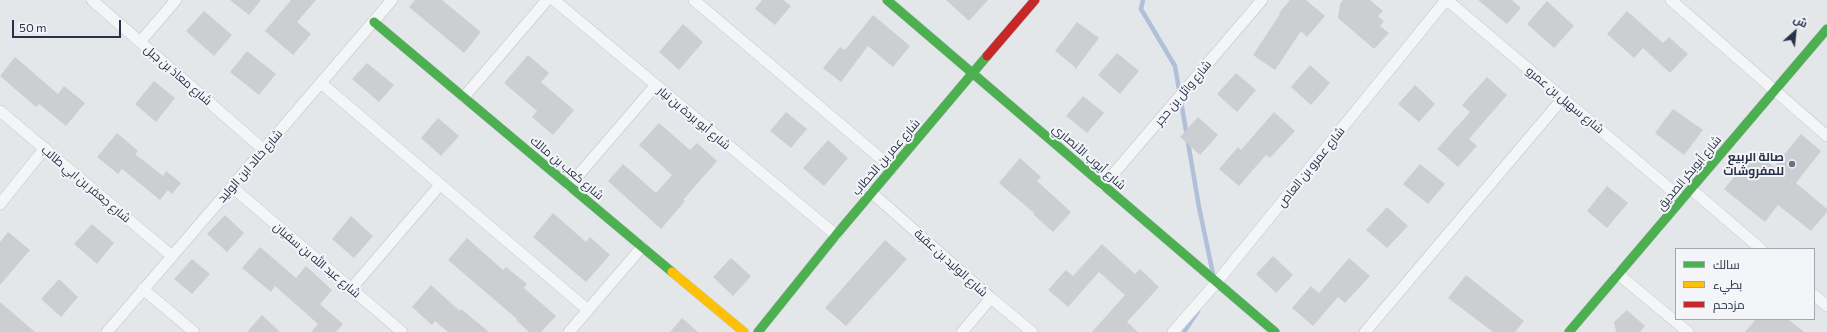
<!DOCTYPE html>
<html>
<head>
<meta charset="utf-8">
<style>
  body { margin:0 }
  #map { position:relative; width:1827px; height:332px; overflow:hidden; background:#e4e7ea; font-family:Commissioner,Cairo,sans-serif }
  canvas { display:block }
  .legend { position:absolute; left:1675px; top:248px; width:140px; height:72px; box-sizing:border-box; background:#f3f5f9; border:1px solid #a2a7b2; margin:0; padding:5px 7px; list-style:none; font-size:12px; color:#283147 }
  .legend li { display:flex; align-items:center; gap:8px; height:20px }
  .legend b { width:20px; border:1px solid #a2a7b2 }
  .north { position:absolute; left:1775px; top:12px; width:40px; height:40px; -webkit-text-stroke:3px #f3f5f9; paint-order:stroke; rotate:27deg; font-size:11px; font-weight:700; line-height:16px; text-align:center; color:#283147 }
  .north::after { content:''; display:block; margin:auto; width:14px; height:18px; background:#283147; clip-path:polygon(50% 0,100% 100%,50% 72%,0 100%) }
  .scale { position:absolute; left:12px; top:20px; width:109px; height:18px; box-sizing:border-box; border:2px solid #283147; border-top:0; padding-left:5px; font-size:12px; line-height:14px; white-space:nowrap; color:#283147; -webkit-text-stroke:3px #f3f5f9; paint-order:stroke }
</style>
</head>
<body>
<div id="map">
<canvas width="1827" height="332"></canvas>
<ul class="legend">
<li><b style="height:5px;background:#4caf50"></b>سالك</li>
<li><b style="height:5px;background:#ffc107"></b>بطيء</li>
<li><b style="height:5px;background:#c62828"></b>مزدحم</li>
</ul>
<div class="north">ش</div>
<div class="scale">50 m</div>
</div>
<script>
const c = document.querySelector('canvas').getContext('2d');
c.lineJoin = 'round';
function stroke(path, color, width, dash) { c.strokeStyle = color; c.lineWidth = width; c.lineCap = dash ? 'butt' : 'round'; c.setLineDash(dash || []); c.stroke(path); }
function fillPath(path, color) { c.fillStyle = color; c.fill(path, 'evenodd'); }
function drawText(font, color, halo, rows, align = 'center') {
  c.font = font + ' Commissioner,Cairo,sans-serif'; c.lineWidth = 4; c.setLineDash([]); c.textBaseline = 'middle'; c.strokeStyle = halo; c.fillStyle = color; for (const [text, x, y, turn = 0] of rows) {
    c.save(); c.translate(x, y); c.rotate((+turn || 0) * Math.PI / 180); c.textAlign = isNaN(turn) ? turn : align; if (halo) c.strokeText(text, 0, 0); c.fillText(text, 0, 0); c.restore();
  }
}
stroke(new Path2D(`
  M1143 0 1141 9 1175 66 1199 207 1213 274
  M1184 332 1198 311`), '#b0c0d8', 4.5);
fillPath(new Path2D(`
  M230 0H261L249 15Z
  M291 0H316L297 22 311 34 293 55 265 31Z
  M415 0H442L481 32 464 53 409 7Z
  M762 0H783L791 6 775 25 755 9Z
  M946 0H988L969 21Z
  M1290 0H1306L1325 16 1307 37 1301 31 1275 70 1253 55 1280 14 1279 13Z
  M1343 0H1370L1383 11 1378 16 1384 21 1380 26 1389 33 1374 49 1338 18 1340 4Z
  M1478 0H1512L1521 8 1507 24Z
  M1547 1 1574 26 1554 48 1527 24Z
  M204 11 232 35 214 56 186 31Z
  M1627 11 1663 43 1669 37 1688 54 1670 73 1643 48 1634 58 1607 34Z
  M873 15 910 46 893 67 868 46 841 82 823 68 840 47 845 50Z
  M1077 22 1099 38 1075 70V67L1055 51Z
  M683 24 703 42 679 70 659 52Z
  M247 51 276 74 259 95 230 72Z
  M1117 53 1139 71 1120 94 1098 75Z
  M528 55 549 73 541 82 574 110 553 135 532 117 537 111 504 83Z
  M15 57 58 94 64 86 85 103 66 126 39 104 36 107 0 76Z
  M367 63 394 85 379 102 352 79Z
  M1310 65 1330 83 1311 105 1291 87Z
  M1236 73 1256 90 1237 112 1217 94Z
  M1487 77 1507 95 1469 139 1477 146 1458 167 1437 149 1470 112 1462 105Z
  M154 81 175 98 156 122 135 104Z
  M1415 85 1435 104 1419 122 1398 104Z
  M1083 96 1104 113 1087 133 1066 116Z
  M1673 109 1703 130 1684 155 1655 133Z
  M786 112 807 129 791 148 770 131Z
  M1274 112 1295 131 1270 158 1266 155 1239 186 1219 169 1238 147 1241 150Z
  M1198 117 1218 135 1200 155 1180 137Z
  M438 118 459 136 441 156 421 138Z
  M659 123 690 150 697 143 717 161 683 200 685 201 661 229 608 181 623 164 656 193 672 175 639 145Z
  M117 133 138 151 135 154 163 176 166 171 181 183 172 194 168 190 160 200 122 169 118 174 97 157Z
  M1801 134 1821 151 1796 183 1827 209V212L1811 231 1778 205 1765 222 1724 189 1755 151 1774 167Z
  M828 140 848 158 824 186 803 168Z
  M1020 158 1041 177 1037 181 1071 212 1053 232 1033 214 1034 213 999 183Z
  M1420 164 1445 184 1428 204 1403 184Z
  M1607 186 1628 203 1607 228 1587 211Z
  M1387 207 1408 226 1387 248 1366 230Z
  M553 213 586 242 590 237 610 255 586 282 533 237Z
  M225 215 244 233 227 252 207 234Z
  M351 216 373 236 354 258 332 239Z
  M92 224 114 243 97 264 74 244Z
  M8 232 30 250 0 285V242Z
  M467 238 503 270 506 267 527 284 524 288 556 316 541 332H529L516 320 517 319 448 260Z
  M885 240 907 259 846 326 825 308Z
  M1102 244 1135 274 1140 269 1159 287 1127 322 1138 332H1092L1125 295 1099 272 1068 307 1048 290 1066 270 1073 276Z
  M260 247 296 278 306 266 332 290 320 304 343 324 336 332H311L318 324 275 286 271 292 242 268Z
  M1273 256 1293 275 1276 293 1256 274Z
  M731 258 751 276 733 296 713 277Z
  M1349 258 1370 276 1345 303 1338 297 1313 326 1292 308 1311 286 1319 293Z
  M192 259 210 274 192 294 174 279Z
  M1466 275 1524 321 1515 332H1493L1448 298Z
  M59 279 78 297 61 317 41 299Z
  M431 285 460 311 461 309 489 332H448L435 321 432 325 412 307Z
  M0 302 35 332H0Z
  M1627 310 1645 326 1640 332H1616L1614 322Z
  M262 315 280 332H247Z
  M682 318 698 332H670Z
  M1756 319H1788L1804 332H1745Z`), '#ccced2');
const street = new Path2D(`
  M92 0 264 150
  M554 0 836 235
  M694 0 892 168
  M1447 0 1682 199
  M1671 0 1827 136
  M140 42 176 0
  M321 83 588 310
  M464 97 547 0
  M0 111 172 256
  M569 186 655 86
  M1103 186 1262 0
  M232 187 402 332
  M1691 189 1761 249
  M871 192 991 298 1032 332
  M0 204 45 148
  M1618 274 1688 332
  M143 289 194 332
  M351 289 440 185
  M1814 295 1827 306
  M107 332 392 0
  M569 332 642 247
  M962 332 991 298
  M1173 332 1217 282 1446 0
  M1365 332 1563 98`);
const fast = new Path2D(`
  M887 0 1275 332
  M374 22 672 272
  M758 332 836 235 987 56
  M1569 332 1827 29`);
const slow = new Path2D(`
  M672 272 744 332`);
const jam = new Path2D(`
  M987 56 1035 0`);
stroke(street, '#c1c3c8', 12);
stroke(fast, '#c1c3c8', 10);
stroke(slow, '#c1c3c8', 10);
stroke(jam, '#c1c3c8', 10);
stroke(street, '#f4f5f7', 11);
stroke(fast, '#4caf50', 9);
stroke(slow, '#ffc107', 9);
stroke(jam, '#c62828', 9);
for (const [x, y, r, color] of [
  [1792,164,4,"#6a7180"]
]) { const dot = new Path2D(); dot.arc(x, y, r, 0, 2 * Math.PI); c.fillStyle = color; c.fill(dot); stroke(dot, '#f3f5f9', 1.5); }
drawText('12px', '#283147', '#f3f5f9', [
  ["شارع معاذ بن جبل",178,75,41],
  ["شارع وائل بن حجر",1183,93,-50],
  ["شارع سهيل بن عمرو",1565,100,40],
  ["شارع أبو بردة بن نيار",694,118,40],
  ["شارع عمر بن الخطاب",886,157,-49],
  ["شارع أيوب الأنصاري",1089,157,41],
  ["شارع خالد ابن الوليد",250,166,-49],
  ["شارع عمرو بن العاص",1311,167,-51],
  ["شارع كعب بن مالك",567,168,40],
  ["شارع أبوبكر الصديق",1689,173,-50],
  ["شارع جعفر بن ابي طالب",86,184,40],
  ["شارع عبد الله بن سفيان",317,260,40],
  ["شارع الوليد بن عقبة",951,263,42]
]);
drawText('bold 12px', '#283147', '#f3f5f9', [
  ["صالة الربيع",1784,157],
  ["للمفروشات",1784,171]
], 'right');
</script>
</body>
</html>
